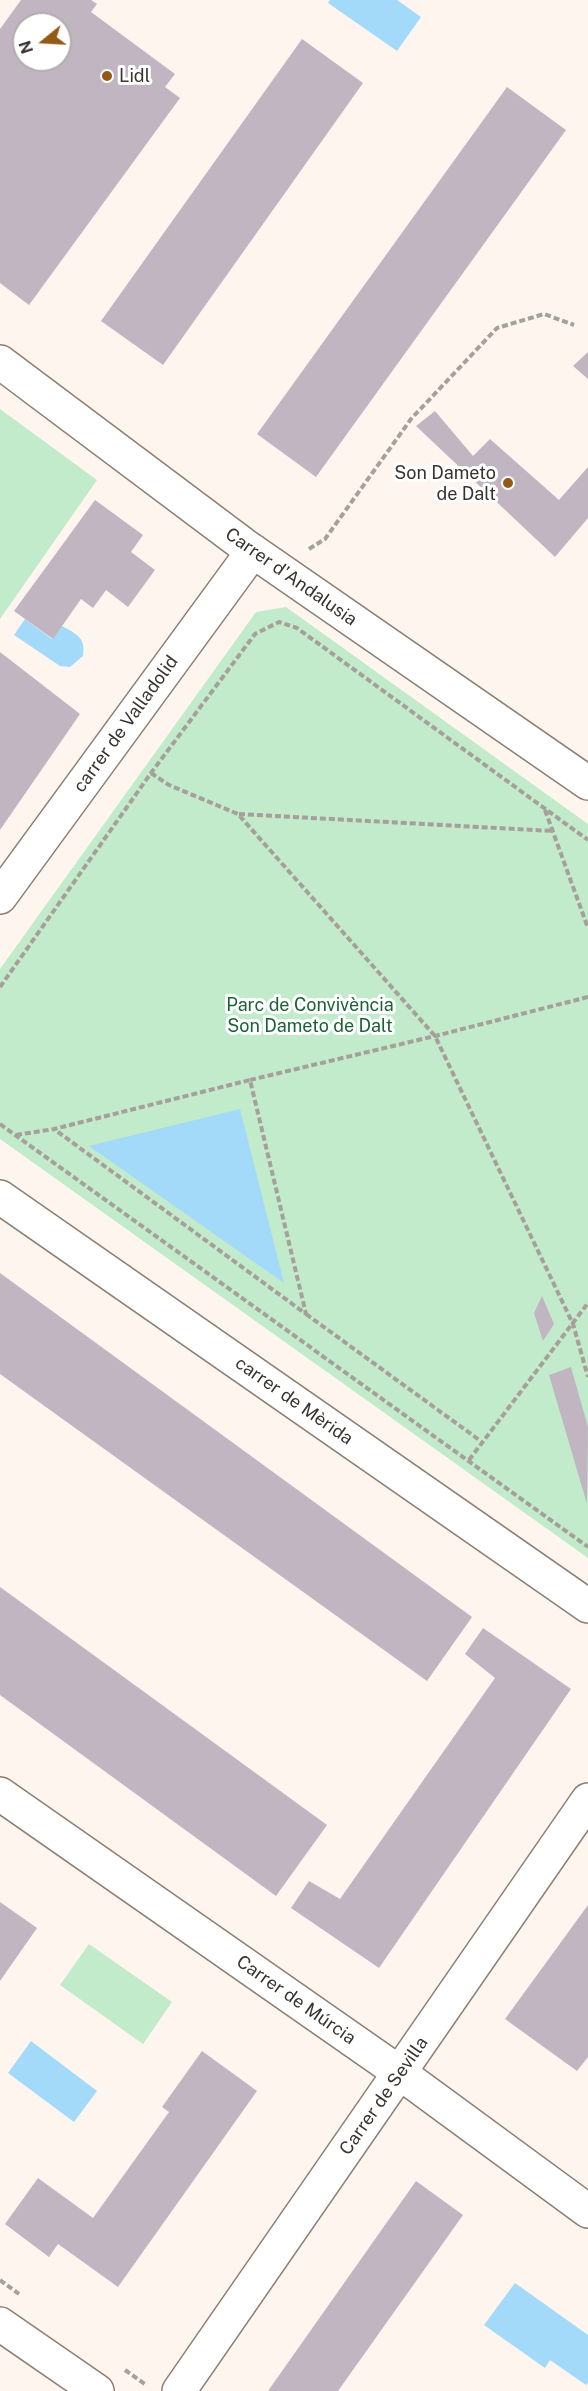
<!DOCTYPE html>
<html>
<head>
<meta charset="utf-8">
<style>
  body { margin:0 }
  #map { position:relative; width:588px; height:2391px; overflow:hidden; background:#fef5ee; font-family:"Public Sans",sans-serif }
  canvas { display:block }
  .north { position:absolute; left:12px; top:12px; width:60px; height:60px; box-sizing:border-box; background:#fff; border:2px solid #b0adac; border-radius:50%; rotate:252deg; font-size:16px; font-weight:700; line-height:24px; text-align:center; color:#39332f }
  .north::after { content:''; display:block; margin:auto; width:21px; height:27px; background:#935a16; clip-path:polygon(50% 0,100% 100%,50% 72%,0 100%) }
</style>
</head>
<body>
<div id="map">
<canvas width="588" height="2391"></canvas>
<div class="north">N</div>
</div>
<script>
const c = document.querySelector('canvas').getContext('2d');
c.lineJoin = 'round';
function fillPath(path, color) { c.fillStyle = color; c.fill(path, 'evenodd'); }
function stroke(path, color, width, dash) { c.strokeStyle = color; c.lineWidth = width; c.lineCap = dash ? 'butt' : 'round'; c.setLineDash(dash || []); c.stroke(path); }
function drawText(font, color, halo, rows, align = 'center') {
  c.font = font + ' "Public Sans",sans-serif'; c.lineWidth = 6; c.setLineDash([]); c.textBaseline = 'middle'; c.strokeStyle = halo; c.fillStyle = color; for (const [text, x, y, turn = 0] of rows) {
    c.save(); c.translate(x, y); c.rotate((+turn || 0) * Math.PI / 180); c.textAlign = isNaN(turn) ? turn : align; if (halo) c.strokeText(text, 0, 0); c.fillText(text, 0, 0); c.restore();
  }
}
fillPath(new Path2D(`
  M0 409 97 480 0 619Z
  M286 607 588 824V1558L0 1139V969L256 612Z
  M89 1944 172 2002 143 2044 60 1985Z`), '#c1ebca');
fillPath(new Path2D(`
  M330 0H397L421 17 397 51 328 3Z
  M25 619 52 639 62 626C77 634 86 638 83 656L70 667 60 666 14 635Z
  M240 1109 284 1283 89 1146Z
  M31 2041 97 2091 74 2122 8 2073Z
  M515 2283 588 2335V2383L586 2385 550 2360 545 2368 484 2325Z`), '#a3daf9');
fillPath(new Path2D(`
  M21 0H91L97 4 91 12 175 74 165 87 180 98 29 305 0 283V29ZM24 24H60V60H24Z
  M302 39 363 83 163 365 101 321Z
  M507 87 566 130 316 477 257 434Z
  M588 352V379L573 366Z
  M435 411 473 456 490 439 559 500 588 467V518L555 557 416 426Z
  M95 500 143 535 131 552 155 570 128 607 106 590 93 608 81 599 53 639 14 611Z
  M0 652 80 714 0 830Z
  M0 1273 472 1617 427 1681 0 1374Z
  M542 1296 554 1324 543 1341 534 1313Z
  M571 1367 588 1427 587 1504 549 1375Z
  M0 1587 327 1825 276 1896 0 1695Z
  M483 1628 571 1689 379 1968 291 1908 309 1881 340 1899 495 1678 465 1654Z
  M0 1902 37 1928 0 1981Z
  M588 1905V2057L577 2071 505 2019Z
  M202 2051 257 2091 118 2287 58 2244 49 2257 5 2224 38 2178 93 2218 169 2112 162 2107Z
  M416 2181 463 2215 338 2391H268Z`), '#c1b5c1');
const minor = new Path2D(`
  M0 362 244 545 588 783
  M0 897 253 551
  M0 1197 588 1606
  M0 1794 400 2073 588 2211
  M0 2324 97 2391
  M179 2391 588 1800`);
stroke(minor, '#8c7e74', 36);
stroke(new Path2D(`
  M309 549 325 539 411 419 497 328 544 314 574 325
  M151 773 169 785 238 814 435 1036 573 1324 588 1377
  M545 810 588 928
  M239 814 553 831
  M0 987 151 773 255 634 279 622 297 628 588 840
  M250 1080 435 1036 588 997
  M0 1124 588 1547
  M16 1135 54 1129 250 1080 306 1314 54 1129
  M306 1314 482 1442
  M469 1460 588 1303
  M0 2280 19 2294
  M125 2370 146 2385`), '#a79f9a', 4, [6, 3]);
stroke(minor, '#fff', 33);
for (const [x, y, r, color] of [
  [107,76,6,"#935a16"],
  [508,483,6,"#935a16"]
]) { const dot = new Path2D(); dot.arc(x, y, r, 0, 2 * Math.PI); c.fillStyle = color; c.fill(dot); stroke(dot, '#fff', 2); }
drawText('18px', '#39332f', '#fff', [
  ["Lidl",119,76],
  ["Son Dameto",496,473,"right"],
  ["de Dalt",496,494,"right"]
], 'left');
drawText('18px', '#39332f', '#fff', [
  ["Carrer d'Andalusia",291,577,35],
  ["carrer de Valladolid",126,724,-54],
  ["carrer de Mèrida",294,1401,35],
  ["Carrer de Múrcia",296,2000,35],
  ["Carrer de Sevilla",384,2096,-55]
]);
drawText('18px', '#1b6234', '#fff', [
  ["Parc de Convivència",310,1005],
  ["Son Dameto de Dalt",310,1026]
]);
</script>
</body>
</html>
